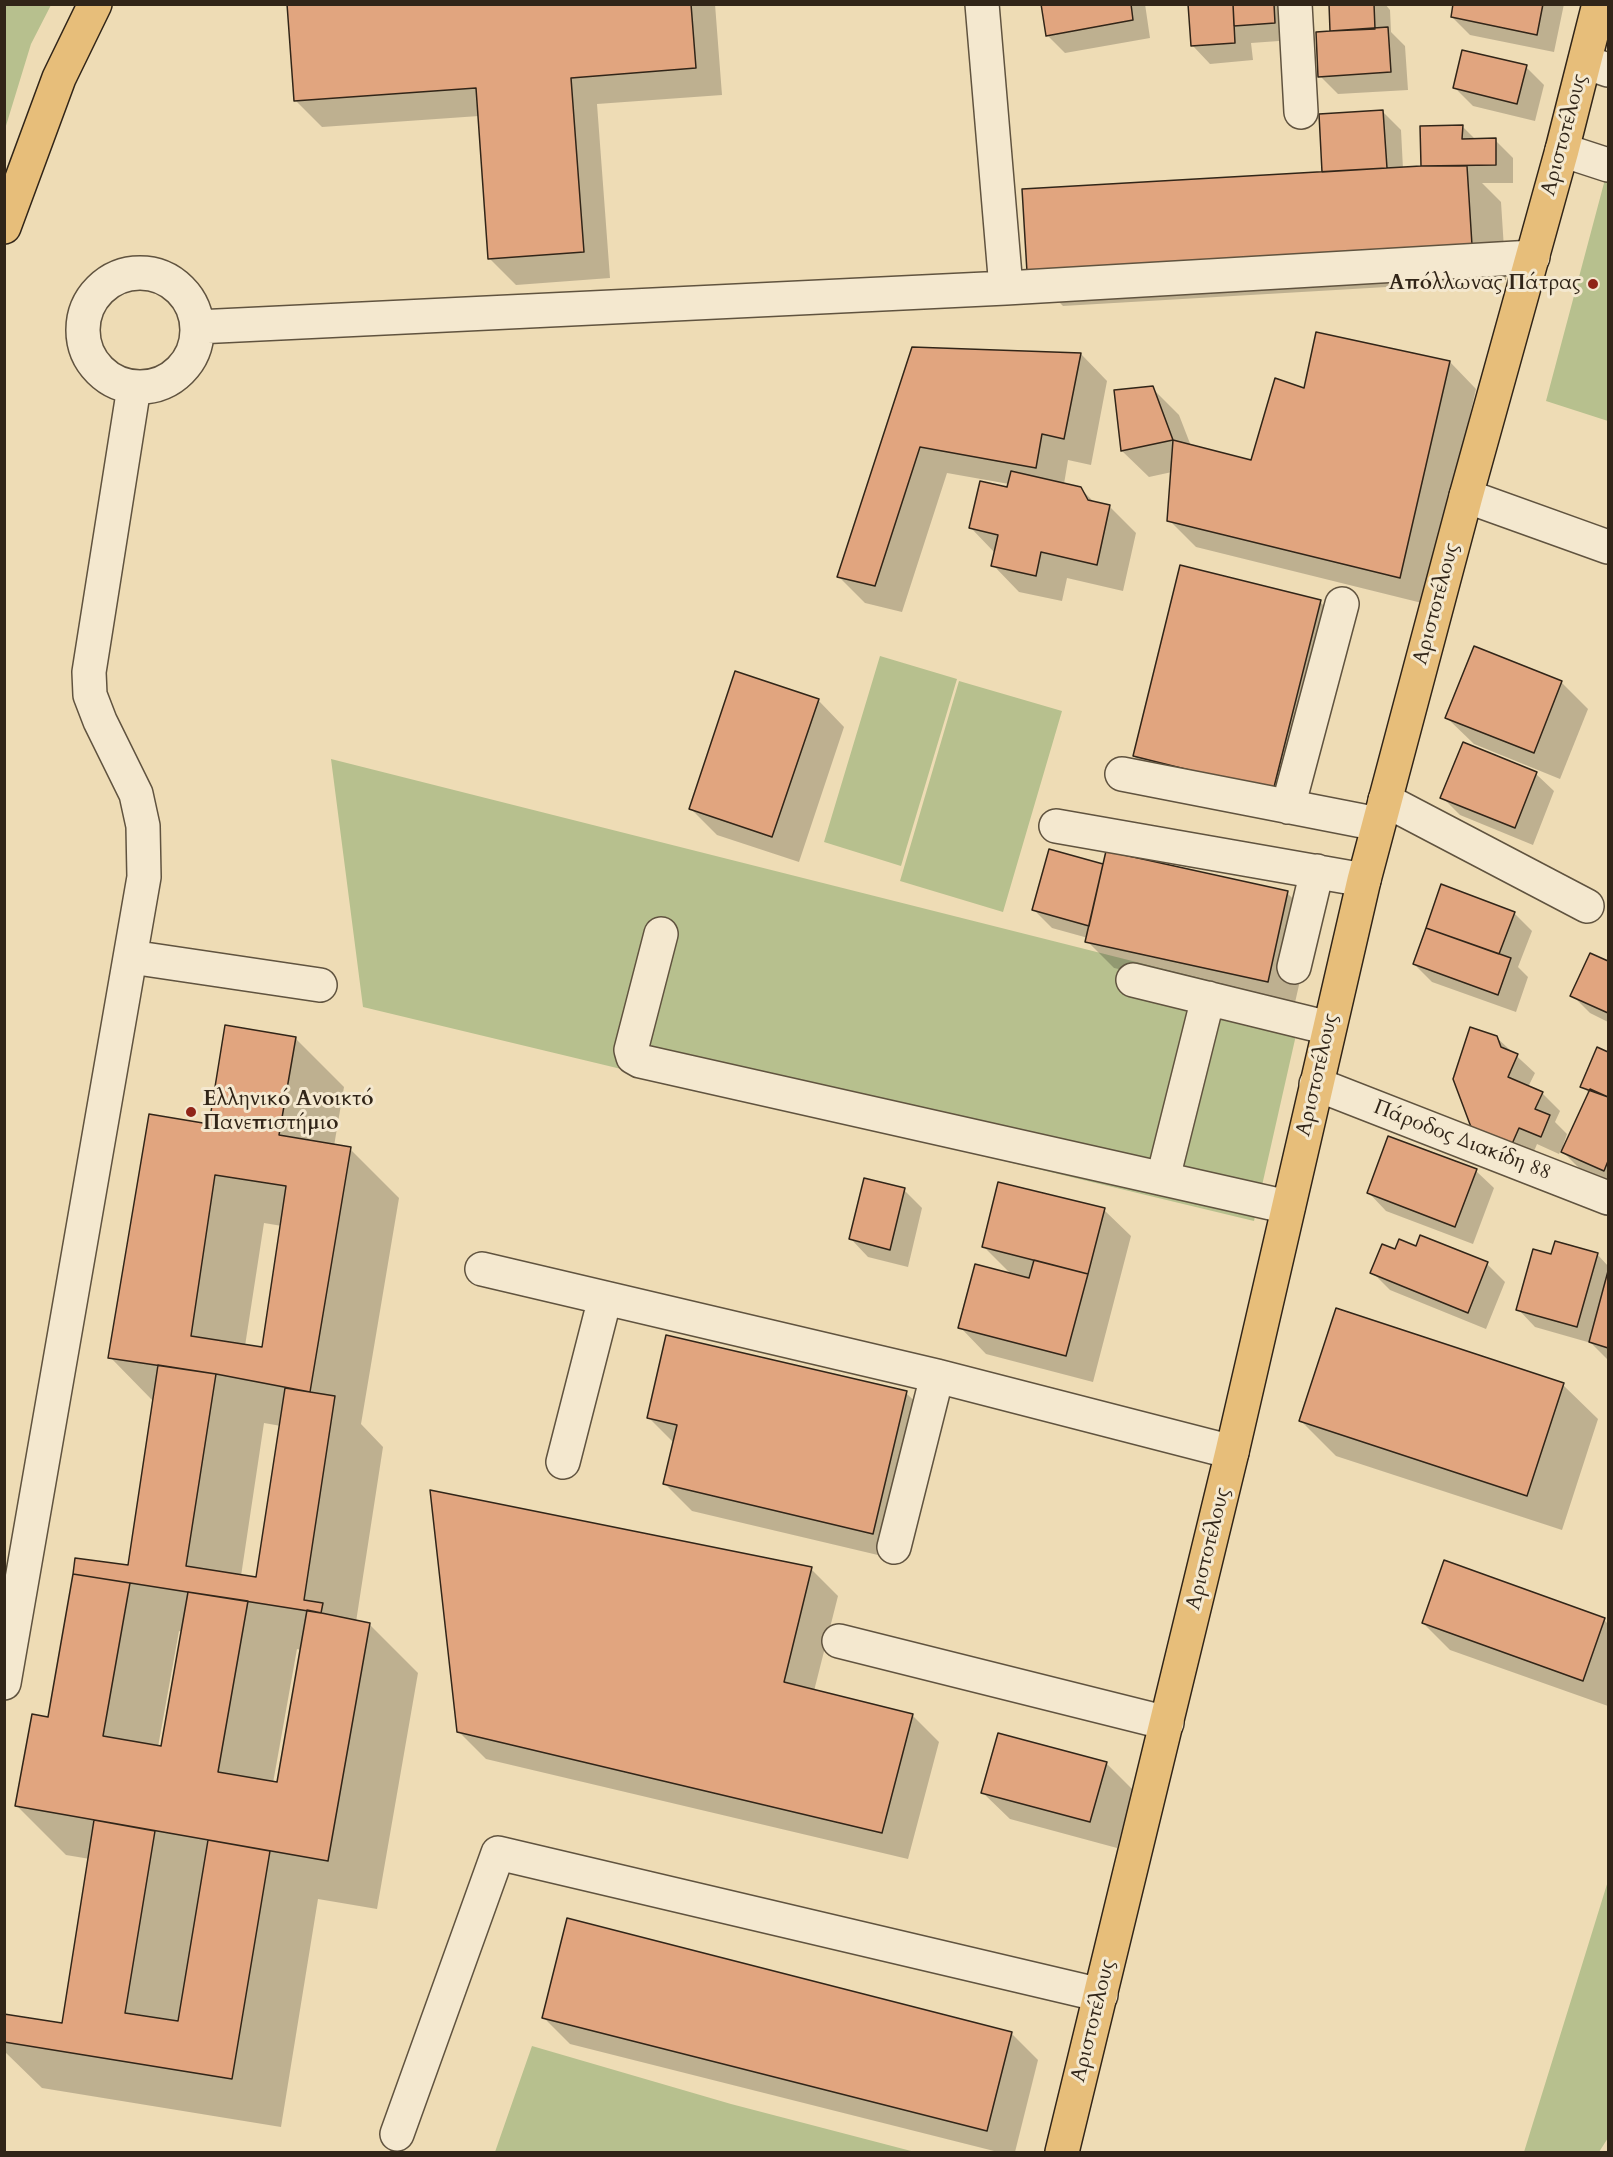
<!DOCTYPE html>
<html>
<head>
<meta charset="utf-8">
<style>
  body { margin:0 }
  #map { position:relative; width:1613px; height:2157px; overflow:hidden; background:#eedcb5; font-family:Cardo,serif }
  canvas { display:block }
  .frame { position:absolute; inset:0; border:6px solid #312518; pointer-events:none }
</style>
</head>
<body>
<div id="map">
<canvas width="1613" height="2157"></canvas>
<div class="frame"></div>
</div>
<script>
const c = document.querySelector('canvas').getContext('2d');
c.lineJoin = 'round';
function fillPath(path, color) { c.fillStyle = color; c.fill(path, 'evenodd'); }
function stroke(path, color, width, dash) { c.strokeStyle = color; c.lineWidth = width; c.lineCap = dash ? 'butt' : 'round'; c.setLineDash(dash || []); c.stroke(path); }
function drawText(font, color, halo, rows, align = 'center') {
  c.font = font + ' Cardo,serif'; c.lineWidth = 6; c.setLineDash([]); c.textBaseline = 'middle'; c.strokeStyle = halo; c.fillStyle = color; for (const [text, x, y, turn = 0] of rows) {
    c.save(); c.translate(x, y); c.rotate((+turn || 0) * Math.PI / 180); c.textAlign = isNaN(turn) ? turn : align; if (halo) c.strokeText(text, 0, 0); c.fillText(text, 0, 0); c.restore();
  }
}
fillPath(new Path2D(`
  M5 4 51 5 31 44 5 129Z
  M1608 168V421L1546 401Z
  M880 656 957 679 901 866 824 842Z
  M959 681 1062 711 1003 912 900 881Z
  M331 759 1303 1004 1254 1221 363 1007Z
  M1608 1881V2138L1599 2152H1524Z
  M532 2046 731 2104 915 2152H495Z`), '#b7c08e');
fillPath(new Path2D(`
  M289 4H715L722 95 597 104 610 278 516 285 489 258 479 116 322 127 295 100Z
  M1042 4H1145L1150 38 1065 53 1047 35Z
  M1190 4H1290L1293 40 1251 43 1253 60 1210 64 1193 46Z
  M1331 4H1385L1390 10 1391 32 1405 46 1408 90 1338 94 1320 76 1332 33Z
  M1455 4H1564L1554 52 1470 35 1452 17Z
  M1526 67 1544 85 1535 121 1473 106 1455 88Z
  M1383 112 1401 130 1403 169 1422 168V127L1462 126 1476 140H1495L1513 158V183H1482L1501 202 1506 280 1063 306 1028 271 1324 173Z
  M913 349 1081 354 1107 381 1091 465 1068 460 1064 484 1080 488 1095 503 1109 506 1136 533 1123 591 1067 578 1062 601 1019 592 993 565 995 553 971 528 1008 489 1009 484 947 473 902 612 865 603 838 576Z
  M1450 362 1476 389 1426 604 1196 547 1169 520 1172 472 1149 477 1122 451 1152 388 1179 415 1191 446 1252 462 1305 390Z
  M1320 602 1347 628 1300 817 1161 782 1134 756Z
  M1561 682 1588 709 1560 779 1474 744 1447 718Z
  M818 700 844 727 799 862 717 835 690 808Z
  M1536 774 1554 791 1533 845 1460 815 1442 797Z
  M1104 866 1287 893 1314 919 1294 1007 1114 968 1087 941 1088 938 1052 928 1034 910Z
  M1514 913 1532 931 1518 967 1528 977 1516 1012 1432 982 1414 964Z
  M1590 955 1608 963V1022L1590 1013 1572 995Z
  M295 1038 344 1087 334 1146 350 1149 399 1198 361 1424 383 1447 356 1622 369 1624 418 1673 377 1909 318 1899 281 2127 42 2088 4 2051V2015L63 2024 90 1859 66 1855 17 1806 49 1719 77 1559 129 1567 154 1402 110 1357 210 1126ZM264 1223 282 1226 263 1348 245 1346ZM264 1423 281 1426 257 1579 241 1576ZM179 1631 183 1632 163 1748 158 1747ZM297 1649 302 1650 278 1784 273 1783Z
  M1497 1038 1535 1073 1528 1087 1542 1093 1560 1111 1555 1122 1567 1134 1563 1146 1565 1147 1589 1093 1582 1086 1598 1049 1608 1053V1182L1581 1170 1561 1150 1559 1154 1537 1144 1530 1161 1490 1145Z
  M1476 1171 1494 1188 1473 1244 1386 1211 1369 1193Z
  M904 1190 922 1208 908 1267 868 1257 851 1239Z
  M1104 1210 1131 1236 1093 1382 986 1354 960 1327 1012 1275 983 1246Z
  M1417 1248 1487 1264 1505 1282 1486 1329 1390 1290 1372 1272 1396 1251Z
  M1597 1254 1608 1266V1360L1591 1343 1535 1327 1518 1309 1552 1256Z
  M1563 1385 1598 1419 1562 1530 1336 1456 1301 1421Z
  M906 1393 933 1419 899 1560 692 1511 665 1484 674 1443 648 1417Z
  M811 1569 838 1596 814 1691 912 1715 939 1742 908 1859 486 1759 459 1732Z
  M1604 1620 1608 1624V1706L1450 1650 1423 1623Z
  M1106 1763 1133 1790 1117 1848 1010 1819 983 1793Z
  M544 2018 1011 2033 1038 2060 1015 2152H998L570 2044Z`), '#0003');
const building = new Path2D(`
  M287 4H691L696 68 571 78 584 252 488 259 476 88 294 101Z
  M1041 4H1131L1133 20 1046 36Z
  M1188 4H1233L1235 43 1191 46Z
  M1233 4H1274L1275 23 1234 26Z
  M1329 4H1374L1375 29 1330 31Z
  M1453 4H1543L1537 35 1451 17Z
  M1388 27 1391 72 1318 77 1316 32Z
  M1462 50 1527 65 1517 104 1453 88Z
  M1383 110 1387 168 1322 172 1319 114Z
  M1463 125 1462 139 1496 138V165L1421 166 1420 126Z
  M1421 166H1467L1472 245 1027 272 1022 189Z
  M1316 332 1450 361 1400 578 1167 521 1173 440 1251 460 1275 378 1304 388Z
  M912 347 1081 353 1064 439 1042 434 1036 468 920 447 875 586 837 577Z
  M1153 386 1173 440 1121 451 1114 390Z
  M1011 471 1081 487 1088 500 1110 505 1097 565 1041 552 1036 576 991 566 998 535 969 528 980 481 1007 487Z
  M1180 565 1321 600 1273 791 1133 756Z
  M1474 646 1562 681 1534 753 1445 718Z
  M735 671 819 699 772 837 689 809Z
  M1463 742 1537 772 1515 828 1440 798Z
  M1049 849 1103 864 1089 926 1032 910Z
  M1106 851 1288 891 1268 982 1085 942Z
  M1441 884 1515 912 1499 954 1426 928Z
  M1426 928 1511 958 1498 995 1413 964Z
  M1590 953 1608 961V1013L1570 996Z
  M225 1025 296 1037 279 1135 351 1147 310 1392 216 1374 108 1358 149 1114 209 1124ZM215 1175 286 1186 262 1347 191 1336Z
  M1470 1027 1497 1036 1501 1047 1518 1054 1508 1077 1543 1092 1535 1109 1550 1115 1541 1137 1519 1128 1512 1144 1471 1127 1453 1079Z
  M1597 1047 1608 1052V1097L1580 1087Z
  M1590 1089 1608 1097V1161L1604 1171 1561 1152Z
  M1388 1136 1477 1169 1455 1227 1367 1193Z
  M864 1178 905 1188 890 1250 849 1239Z
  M998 1182 1105 1208 1088 1274 982 1247Z
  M1420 1235 1488 1262 1468 1313 1370 1273 1382 1244 1395 1249 1399 1239 1416 1246Z
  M1555 1241 1598 1253 1577 1327 1516 1310 1533 1249 1551 1254Z
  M1034 1260 1088 1274 1066 1356 958 1328 975 1264 1029 1278Z
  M1608 1271V1348L1589 1342Z
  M1336 1308 1564 1383 1527 1496 1299 1421Z
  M666 1335 907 1391 873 1534 663 1484 677 1425 647 1418Z
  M158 1365 216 1374 186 1566 256 1577 285 1388 335 1396 304 1600 323 1603 321 1613 73 1574 75 1558 128 1565Z
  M430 1490 812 1567 784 1682 913 1714 882 1833 457 1732Z
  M1444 1560 1605 1618 1583 1681 1422 1623Z
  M73 1574 130 1583 103 1736 161 1746 188 1592 248 1601 218 1772 277 1782 307 1610 370 1623 328 1861 15 1806 32 1714 48 1717Z
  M998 1733 1107 1762 1090 1822 981 1793Z
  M94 1820 155 1831 125 2013 178 2021 208 1840 270 1851 232 2079 4 2042V2014L62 2023Z
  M567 1918 1012 2032 987 2131 542 2018Z`);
fillPath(building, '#e1a57f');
stroke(building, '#312518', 1.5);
const minor = new Path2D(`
  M982 4 1006 288
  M1295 4 1301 112
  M1585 62 1608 70
  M1562 150 1608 165
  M83 330a57 57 0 1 1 114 0a57 57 0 1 1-114 0Z
  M197 327 1006 288 1533 257
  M1466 496 1608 547
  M1122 774 1378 824
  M1385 800 1587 906
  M1288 807 1342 604
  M1056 826 1364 880
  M661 934 631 1050 633 1057 640 1061 1288 1207
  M131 957 320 985
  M1294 967 1317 871
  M1133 980 1329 1028
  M1316 1084 1608 1198
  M1163 1178 1208 998
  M482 1269 937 1376 1232 1452
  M563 1462 605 1298
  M894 1547 937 1376
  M839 1641 1167 1723
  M4 1683 144 877 143 826 136 794 100 721 90 695 89 672 134 387
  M397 2134 498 1853 1101 1995`);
const major = new Path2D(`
  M4 227 59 78 95 4
  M1062 2152 1232 1452 1364 880 1466 496 1562 150 1599 4`);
stroke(minor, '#60533f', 36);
stroke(major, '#312518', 36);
stroke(minor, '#f4e8cf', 33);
stroke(major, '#e7be7a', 33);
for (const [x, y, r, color] of [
  [1593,284,6,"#8f2418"],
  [191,1112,6,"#8f2418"]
]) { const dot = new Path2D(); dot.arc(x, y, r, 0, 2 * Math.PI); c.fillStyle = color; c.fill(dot); stroke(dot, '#f4e8cf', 2); }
drawText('21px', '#312518', '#f4e8cf', [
  ["Αριστοτέλους",1565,135,-75],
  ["Αριστοτέλους",1437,604,-75],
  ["Αριστοτέλους",1318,1075,-77],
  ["Πάροδος Διακίδη 88",1462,1141,21],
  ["Αριστοτέλους",1209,1549,-76],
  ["Αριστοτέλους",1094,2021,-76]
]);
drawText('bold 21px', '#312518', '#f4e8cf', [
  ["Απόλλωνας Πάτρας",1581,284],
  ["Ελληνικό Ανοικτό",203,1100,"left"],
  ["Πανεπιστήμιο",203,1124,"left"]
], 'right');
</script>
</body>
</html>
